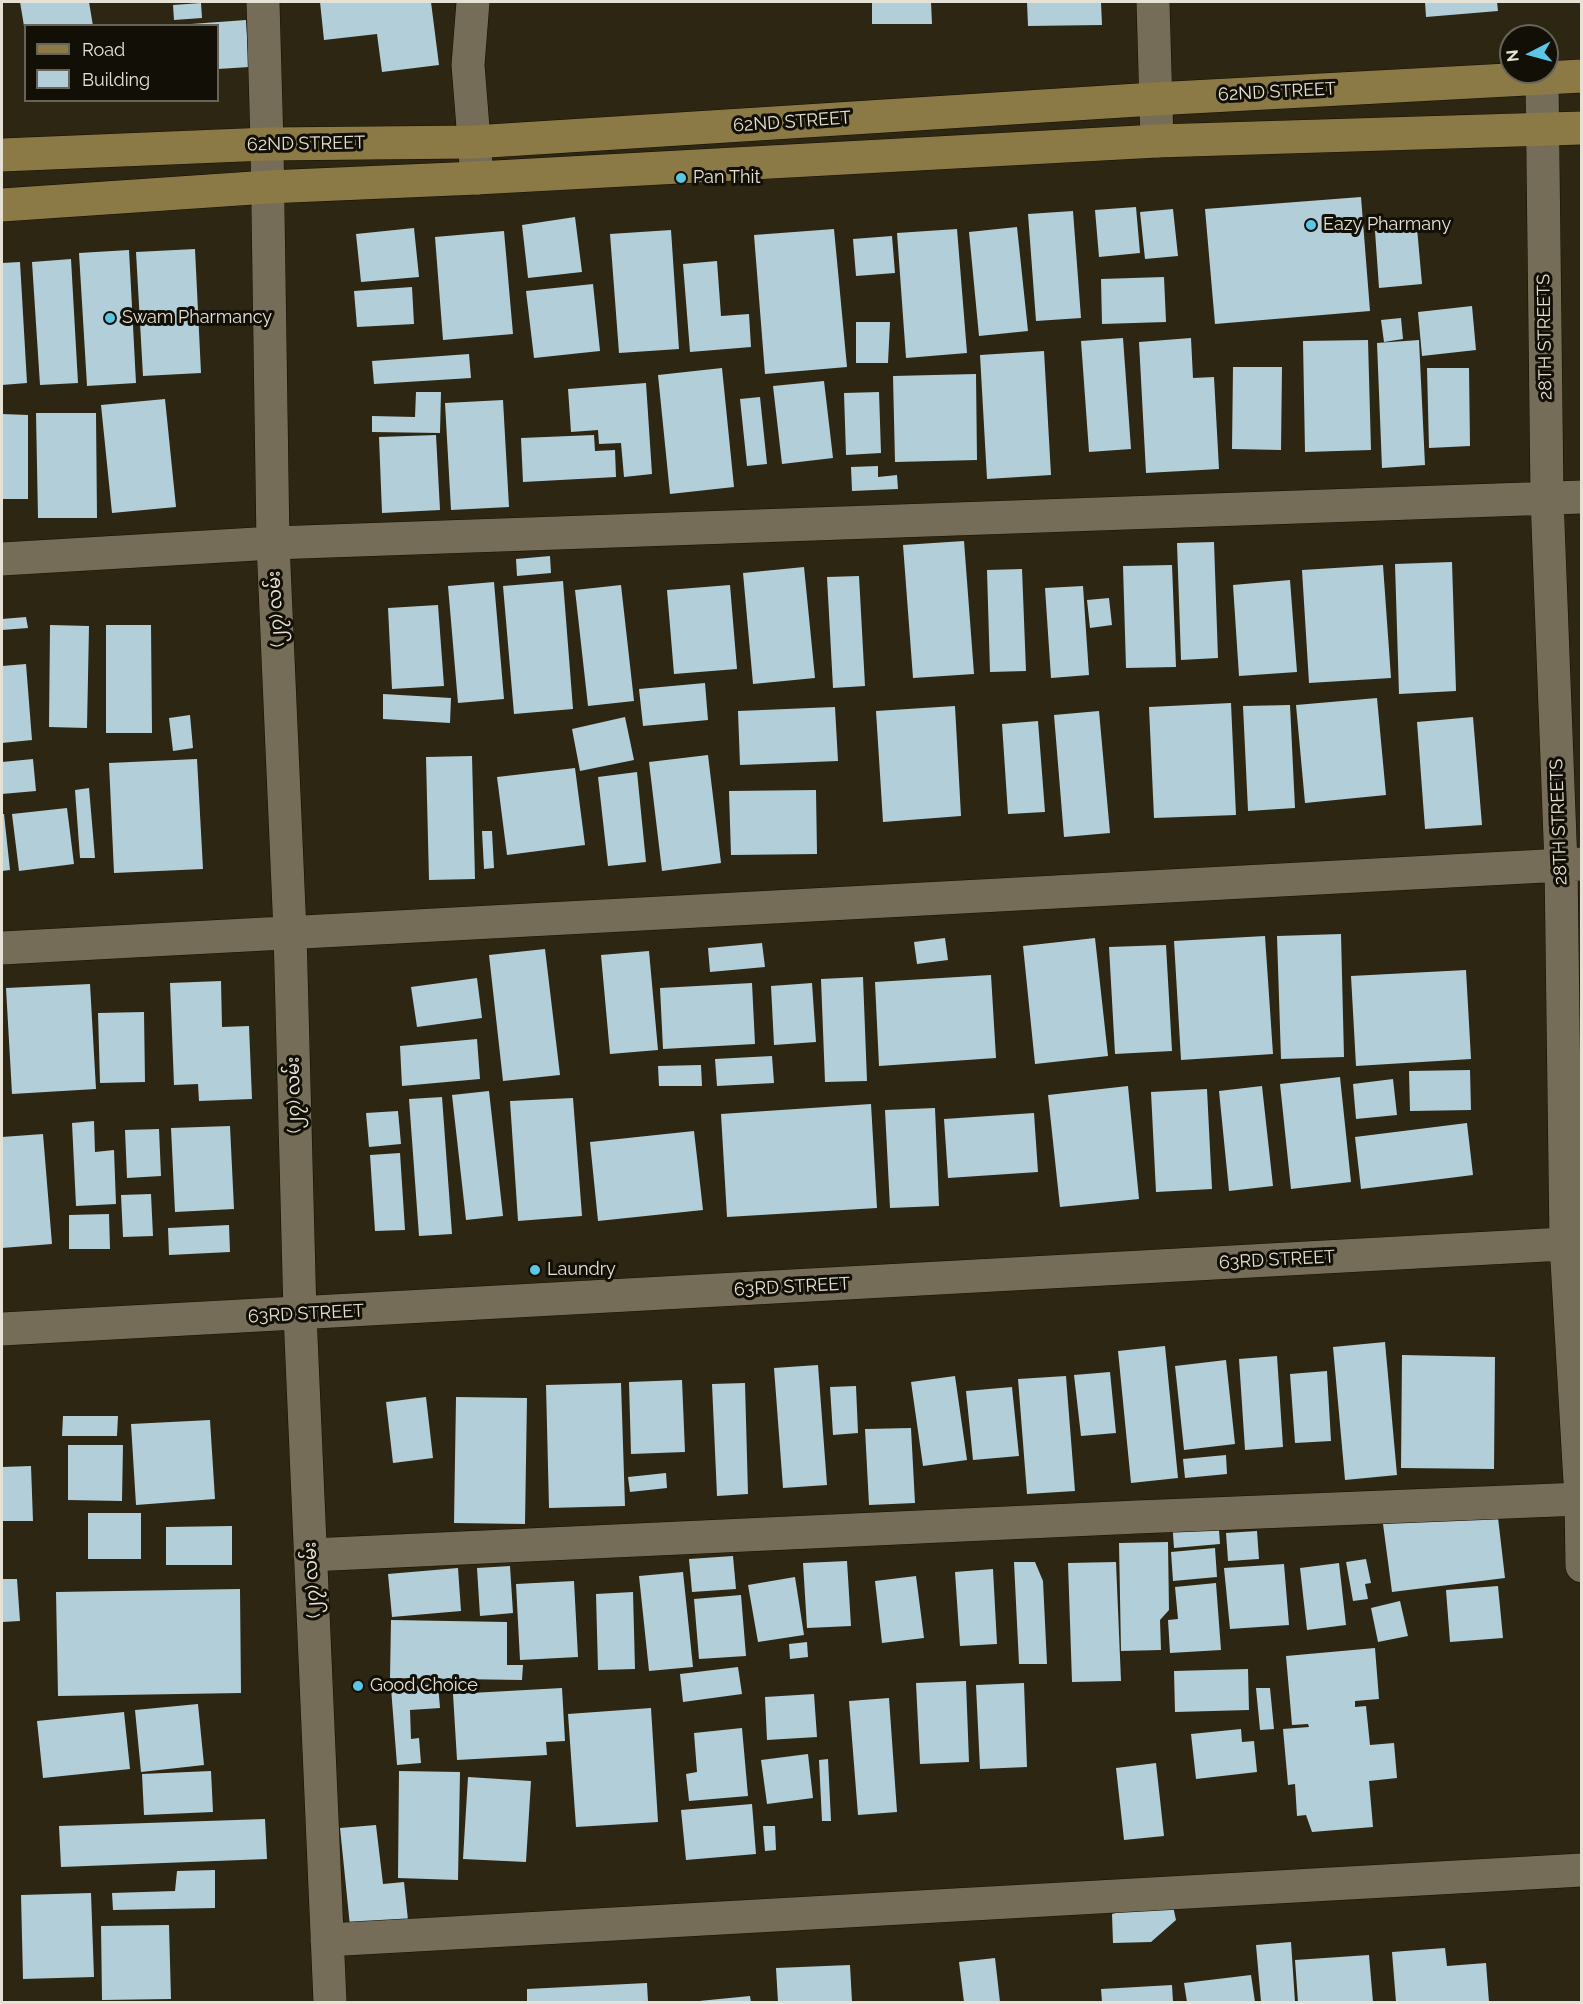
<!DOCTYPE html>
<html>
<head>
<meta charset="utf-8">
<style>
  body { margin:0 }
  #map { position:relative; width:1583px; height:2004px; overflow:hidden; background:#2d2613; font-family:Raleway,sans-serif }
  canvas { display:block }
  .frame { position:absolute; inset:0; border:3px solid #e6e1d5; pointer-events:none }
  .legend { position:absolute; left:24px; top:24px; width:195px; height:78px; box-sizing:border-box; background:#120f07; border:2px solid #676359; margin:0; padding:8px 10px; list-style:none; font-size:18px; color:#e6e1d5 }
  .legend li { display:flex; align-items:center; gap:12px; height:30px }
  .legend b { width:30px; border:2px solid #676359 }
  .north { position:absolute; left:1499px; top:24px; width:60px; height:60px; box-sizing:border-box; background:#120f07; border:2px solid #676359; border-radius:50%; rotate:264deg; font-size:16px; font-weight:700; line-height:24px; text-align:center; color:#e6e1d5 }
  .north::after { content:''; display:block; margin:auto; width:21px; height:27px; background:#5bc7e7; clip-path:polygon(50% 0,100% 100%,50% 72%,0 100%) }
</style>
</head>
<body>
<div id="map">
<canvas width="1583" height="2004"></canvas>
<div class="frame"></div>
<ul class="legend">
<li><b style="height:8px;background:#8b7a46"></b>Road</li>
<li><b style="height:16px;background:#b2ced8"></b>Building</li>
</ul>
<div class="north">N</div>
</div>
<script>
const c = document.querySelector('canvas').getContext('2d');
c.lineJoin = 'round';
function fillPath(path, color) { c.fillStyle = color; c.fill(path, 'evenodd'); }
function stroke(path, color, width, dash) { c.strokeStyle = color; c.lineWidth = width; c.lineCap = dash ? 'butt' : 'round'; c.setLineDash(dash || []); c.stroke(path); }
function drawText(font, color, halo, rows, align = 'center') {
  c.font = font + ' Raleway,"Noto Sans Myanmar",sans-serif'; c.lineWidth = 6; c.setLineDash([]); c.textBaseline = 'middle'; c.strokeStyle = halo; c.fillStyle = color; for (const [text, x, y, turn = 0] of rows) {
    c.save(); c.translate(x, y); c.rotate((+turn || 0) * Math.PI / 180); c.textAlign = isNaN(turn) ? turn : align; if (halo) c.strokeText(text, 0, 0); c.fillText(text, 0, 0); c.restore();
  }
}
fillPath(new Path2D(`
  M20 2H89L93 26H24Z
  M320 2H431L439 65 382 72 377 34 324 40Z
  M872 2H931L932 24H872Z
  M1027 2H1101L1102 25 1028 26Z
  M1425 2H1497L1498 11 1426 17Z
  M201 3 202 18 174 20 173 5Z
  M246 20 249 67 218 69V26H191V24Z
  M1361 197 1370 311 1215 324 1205 209Z
  M1136 207 1140 253 1099 257 1095 210Z
  M1173 209 1178 256 1145 259 1140 212Z
  M1073 211 1081 318 1036 321 1028 214Z
  M575 217 582 272 528 278 522 225Z
  M1017 227 1028 331 979 336 969 232Z
  M414 228 419 277 361 282 356 234Z
  M1417 228 1422 284 1379 288 1375 231Z
  M834 229 847 367 765 374 754 235Z
  M957 229 967 353 906 358 897 233Z
  M671 230 679 349 619 353 610 234Z
  M504 231 513 334 443 340 435 237Z
  M892 236 895 273 856 276 853 239Z
  M195 249 201 373 143 376 136 252Z
  M129 250 136 383 87 386 79 253Z
  M71 259 78 383 40 385 32 262Z
  M717 261 721 316 749 314 751 347 690 352 683 264Z
  M20 262 27 383 2 385V263Z
  M1164 277 1166 322 1102 324 1101 279Z
  M593 284 600 351 534 358 526 291Z
  M412 287 414 324 357 327 354 291Z
  M1472 306 1476 350 1422 356 1418 312Z
  M1401 318 1403 339 1384 342 1381 320Z
  M856 322H890L888 363H856Z
  M1123 338 1131 449 1089 452 1081 341Z
  M1191 338 1193 378 1214 377 1219 469 1146 473 1139 342Z
  M1368 340 1371 450 1305 452 1303 341Z
  M1419 340 1425 465 1382 468 1377 343Z
  M1044 351 1051 475 987 479 980 355Z
  M469 354 471 378 374 384 372 361Z
  M1233 367H1282L1281 450 1232 449Z
  M722 368 734 487 670 494 658 375Z
  M1427 368H1469L1470 446 1429 448Z
  M976 374 977 460 895 462 893 376Z
  M824 381 833 458 782 464 773 386Z
  M646 383 652 474 624 477 621 443 599 444 598 430 571 432 568 389Z
  M416 392H441L440 433 372 432V416L415 417Z
  M879 392 881 453 846 455 844 393Z
  M760 397 767 464 747 466 740 399Z
  M165 399 176 507 112 513 101 405Z
  M503 400 509 507 451 510 445 403Z
  M36 413H96L97 518H38Z
  M2 414 28 415V499H2Z
  M436 435 440 510 382 513 379 437Z
  M594 435 595 451 615 450 616 477 523 482 521 438Z
  M878 466V477L897 475 898 489 852 491 851 467Z
  M964 541 974 674 913 678 903 545Z
  M1214 542 1218 658 1181 660 1177 543Z
  M550 556 551 573 517 576 516 559Z
  M1452 562 1456 691 1399 694 1395 564Z
  M1172 565 1176 667 1126 668 1123 566Z
  M1383 565 1391 678 1309 683 1302 570Z
  M804 567 815 678 753 684 743 573Z
  M1022 569 1026 671 990 672 987 570Z
  M859 576 865 686 833 688 827 577Z
  M1290 580 1297 672 1239 676 1233 585Z
  M563 581 573 709 514 714 503 586Z
  M494 582 504 699 458 703 448 586Z
  M621 585 634 701 588 706 575 590Z
  M730 585 737 669 674 674 667 590Z
  M1083 586 1089 675 1051 678 1045 588Z
  M1109 598 1112 625 1090 628 1087 600Z
  M438 605 444 686 392 689 388 608Z
  M26 617 28 628 2 630V619Z
  M50 625 89 626 87 728 49 727Z
  M106 625H151L152 733H106Z
  M26 664 32 740 2 743V666Z
  M705 683 708 720 643 726 639 689Z
  M383 694 451 698 450 723 383 719Z
  M1377 698 1386 795 1305 803 1296 705Z
  M1231 703 1236 815 1154 818 1149 707Z
  M1290 705 1295 808 1248 811 1243 706Z
  M955 706 961 816 883 822 876 711Z
  M835 707 838 761 740 765 738 711Z
  M1099 711 1110 833 1064 837 1054 715Z
  M190 715 193 748 173 751 169 718Z
  M625 717 634 760 580 771 572 729Z
  M1473 717 1482 825 1425 829 1417 722Z
  M1038 721 1045 812 1008 814 1002 724Z
  M708 755 721 863 662 871 649 762Z
  M472 756 475 879 429 880 426 757Z
  M33 759 36 791 2 794V762Z
  M197 759 203 869 114 873 109 763Z
  M575 768 585 845 507 855 497 777Z
  M637 772 646 862 608 866 598 777Z
  M89 788 95 858H80L75 790Z
  M816 790 817 854 731 855 729 791Z
  M67 808 74 864 19 871 12 814Z
  M2 814H4L10 870 2 871Z
  M482 831H492L494 868 484 869Z
  M1341 934 1344 1057 1281 1059 1277 936Z
  M1265 936 1273 1054 1181 1060 1174 941Z
  M945 938 948 960 917 964 914 942Z
  M1095 938 1108 1056 1035 1064 1023 946Z
  M762 943 765 967 710 972 708 948Z
  M1166 945 1172 1051 1115 1054 1109 947Z
  M545 949 560 1075 503 1081 489 955Z
  M649 951 658 1050 610 1054 601 955Z
  M1466 970 1471 1059 1356 1066 1351 976Z
  M991 975 996 1058 879 1066 875 982Z
  M863 977 867 1081 825 1082 821 979Z
  M477 978 482 1018 417 1027 411 987Z
  M221 981 222 1027 249 1026 252 1099 199 1101 198 1084 174 1085 170 983Z
  M752 983 755 1044 663 1049 660 988Z
  M812 983 816 1042 774 1045 771 986Z
  M90 984 96 1089 12 1094 6 988Z
  M144 1012 145 1082 100 1083 98 1013Z
  M477 1039 480 1079 402 1086 400 1046Z
  M772 1056 774 1083 717 1086 715 1059Z
  M701 1065 702 1086H659L658 1066Z
  M1470 1070 1471 1110 1410 1111 1409 1071Z
  M1340 1077 1351 1182 1291 1189 1280 1084Z
  M1393 1079 1397 1115 1356 1119 1353 1084Z
  M1128 1086 1139 1199 1060 1207 1048 1095Z
  M1262 1086 1273 1186 1229 1191 1219 1091Z
  M1207 1089 1212 1189 1156 1192 1151 1092Z
  M489 1091 503 1216 466 1220 452 1095Z
  M442 1097 452 1234 419 1236 409 1099Z
  M573 1098 582 1216 518 1221 510 1101Z
  M871 1104 877 1208 727 1217 721 1114Z
  M935 1108 939 1206 890 1208 885 1110Z
  M398 1111 401 1144 369 1147 366 1113Z
  M1034 1113 1038 1172 948 1178 944 1119Z
  M94 1121 95 1152 114 1150 116 1204 76 1206 72 1123Z
  M1467 1123 1473 1175 1361 1189 1355 1137Z
  M230 1126 234 1209 175 1212 171 1128Z
  M159 1129 161 1176 127 1178 125 1130Z
  M694 1131 703 1210 598 1221 590 1142Z
  M43 1134 52 1244 2 1248V1137Z
  M400 1153 405 1230 375 1231 370 1155Z
  M151 1194 153 1236 123 1237 121 1195Z
  M109 1214 110 1249H69V1215Z
  M229 1225 230 1252 169 1255 168 1228Z
  M1385 1342 1397 1475 1345 1480 1333 1347Z
  M1165 1346 1178 1478 1131 1483 1118 1351Z
  M1402 1355 1495 1357 1494 1469 1401 1468Z
  M1277 1356 1283 1447 1245 1450 1239 1359Z
  M1226 1360 1235 1444 1184 1450 1175 1366Z
  M818 1365 827 1485 783 1488 774 1368Z
  M1327 1371 1331 1441 1295 1443 1290 1374Z
  M1110 1372 1116 1433 1081 1436 1074 1375Z
  M955 1376 967 1460 923 1466 911 1382Z
  M1066 1376 1075 1491 1027 1494 1018 1379Z
  M682 1380 685 1452 631 1454 629 1382Z
  M621 1383 625 1506 549 1508 546 1385Z
  M745 1383 748 1494 717 1496 712 1384Z
  M856 1386 858 1433 833 1435 830 1387Z
  M1012 1387 1019 1456 973 1460 966 1391Z
  M426 1397 433 1458 393 1463 386 1402Z
  M456 1397 527 1398 525 1524 454 1523Z
  M63 1416H118L117 1436H62Z
  M210 1420 215 1499 136 1505 131 1424Z
  M911 1428 915 1503 869 1505 865 1429Z
  M68 1445H123L122 1501 68 1500Z
  M1226 1455 1227 1474 1185 1478 1183 1459Z
  M31 1466 33 1521H2V1467Z
  M666 1473 667 1488 630 1492 628 1477Z
  M1497 1509 1505 1578 1392 1592 1383 1524Z
  M88 1513H141V1559H88Z
  M1218 1516 1220 1544 1174 1548 1172 1520Z
  M232 1526V1565H166V1527Z
  M1257 1531 1259 1559 1228 1561 1226 1533Z
  M1168 1542 1169 1610 1160 1620 1161 1650 1121 1651 1119 1543Z
  M1215 1548 1217 1577 1173 1581 1171 1552Z
  M733 1556 736 1589 692 1592 689 1559Z
  M1366 1559 1371 1583 1365 1584 1368 1599 1353 1601 1346 1562Z
  M847 1561 851 1626 807 1628 803 1563Z
  M1014 1562H1035L1043 1581 1047 1664H1019Z
  M1116 1562 1121 1681 1072 1682 1068 1563Z
  M1339 1563 1346 1625 1307 1630 1300 1568Z
  M1284 1564 1289 1625 1230 1629 1224 1568Z
  M510 1566 513 1613 480 1616 477 1568Z
  M458 1568 461 1611 392 1617 388 1574Z
  M993 1569 997 1644 960 1646 955 1572Z
  M683 1572 693 1667 649 1671 639 1576Z
  M916 1576 924 1638 882 1643 875 1581Z
  M795 1577 804 1635 758 1642 748 1585Z
  M2 1579H17L20 1621 2 1622Z
  M574 1581 578 1657 520 1660 516 1584Z
  M1216 1583 1221 1650 1170 1653 1168 1620 1178 1619 1175 1587Z
  M1498 1586 1503 1638 1450 1642 1446 1590Z
  M240 1589 241 1693 58 1696 56 1592Z
  M633 1592 635 1669 598 1670 596 1594Z
  M741 1595 746 1656 699 1659 694 1599Z
  M1400 1601 1408 1636 1378 1642 1371 1608Z
  M391 1620 507 1622V1665H523L522 1680 390 1678Z
  M807 1642 808 1657 790 1659 789 1644Z
  M1375 1648 1379 1699 1355 1701V1707L1366 1706 1370 1745 1394 1743 1397 1778 1369 1781 1373 1827 1312 1832 1306 1815 1297 1816 1295 1784 1288 1785 1283 1729 1309 1727 1308 1724 1292 1725 1286 1656Z
  M738 1667 742 1694 683 1702 680 1674Z
  M1248 1669 1249 1710 1175 1712 1174 1671Z
  M966 1681 969 1762 920 1764 916 1683Z
  M1024 1683 1027 1767 980 1769 976 1685Z
  M438 1684 440 1708 410 1710 411 1739 419 1738 421 1763 397 1765 391 1688Z
  M562 1688 565 1741 546 1742 547 1755 457 1760 453 1694Z
  M1256 1688H1270L1274 1729 1260 1730Z
  M814 1694 817 1737 767 1740 765 1697Z
  M889 1698 897 1812 858 1815 849 1701Z
  M198 1704 204 1765 141 1772 135 1710Z
  M651 1708 658 1822 576 1827 568 1714Z
  M124 1712 130 1769 43 1778 37 1721Z
  M742 1728 748 1796 689 1801 686 1774 697 1772 694 1733Z
  M1241 1729 1242 1742 1254 1741 1257 1772 1196 1779 1191 1734Z
  M808 1754 813 1798 767 1804 761 1760Z
  M828 1759 831 1821H822L819 1760Z
  M1156 1763 1164 1836 1124 1840 1116 1768Z
  M211 1771 213 1812 144 1815 142 1774Z
  M399 1771 460 1772 458 1880 398 1878Z
  M468 1777 531 1781 526 1862 463 1859Z
  M752 1804 756 1854 686 1860 681 1810Z
  M265 1819 267 1859 61 1867 59 1826Z
  M376 1825 383 1884 404 1882 408 1920 350 1926 340 1828Z
  M763 1826H775L776 1850 765 1851Z
  M215 1870V1908L113 1910 112 1893 175 1891 177 1871Z
  M91 1893 94 1977 23 1979 21 1895Z
  M1171 1897 1176 1920 1151 1942 1113 1943 1112 1914Z
  M169 1925 171 1999 102 2000 101 1926Z
  M1291 1942 1295 2002H1261L1256 1945Z
  M1445 1948 1447 1966 1486 1963 1489 2002H1396L1392 1952Z
  M1369 1955 1373 2002H1298L1295 1960Z
  M995 1958 1000 2002H964L959 1962Z
  M850 1965 852 2002H778L776 1968Z
  M1251 1975 1255 2002H1187L1184 1983Z
  M647 1983 648 2002H527V1989Z
  M1172 1985 1173 2002H1102L1101 1989Z
  M750 1996 751 2002H699V2001Z`), '#b2ced8');
const minor = new Path2D(`
  M263 2 267 144 273 543 290 932 300 1314 330 2002
  M473 2 468 65 477 178
  M1153 2 1157 141
  M1542 78 1547 497 1561 865 1566 1244 1581 1499 1582 1566
  M2 559 273 543 1582 497
  M2 948 1582 864
  M2 1329 1582 1243
  M310 1555 1137 1517 1581 1499
  M327 1940 1582 1870`);
const major = new Path2D(`
  M2 155 267 144 473 142 1154 99 1582 76
  M2 205 268 187 477 178 1157 141 1582 128`);
stroke(minor, '#150f00', 34);
stroke(major, '#150f00', 34);
stroke(minor, '#756d57', 33);
stroke(major, '#8b7a46', 33);
for (const [x, y, r, color] of [
  [681,178,6,"#5bc7e7"],
  [1311,225,6,"#5bc7e7"],
  [110,318,6,"#5bc7e7"],
  [535,1270,6,"#5bc7e7"],
  [358,1686,6,"#5bc7e7"]
]) { const dot = new Path2D(); dot.arc(x, y, r, 0, 2 * Math.PI); c.fillStyle = color; c.fill(dot); stroke(dot, '#120f07', 2); }
drawText('18px', '#e6e1d5', '#120f07', [
  ["62ND STREET",1277,92,-3],
  ["62ND STREET",792,122,-4],
  ["62ND STREET",306,144,-1],
  ["28TH STREETS",1545,337,-91],
  ["(၂၇) လမ်း",276,609,-93],
  ["28TH STREETS",1559,822,-92],
  ["(၂၇) လမ်း",294,1095,-91],
  ["63RD STREET",1277,1260,-3],
  ["63RD STREET",792,1287,-3],
  ["63RD STREET",306,1314,-3],
  ["(၂၇) လမ်း",312,1580,-93]
]);
drawText('18px', '#e6e1d5', '#120f07', [
  ["Pan Thit",693,178],
  ["Eazy Pharmany",1323,225],
  ["Swam Pharmancy",122,318],
  ["Laundry",547,1270],
  ["Good Choice",370,1686]
], 'left');
</script>
</body>
</html>
